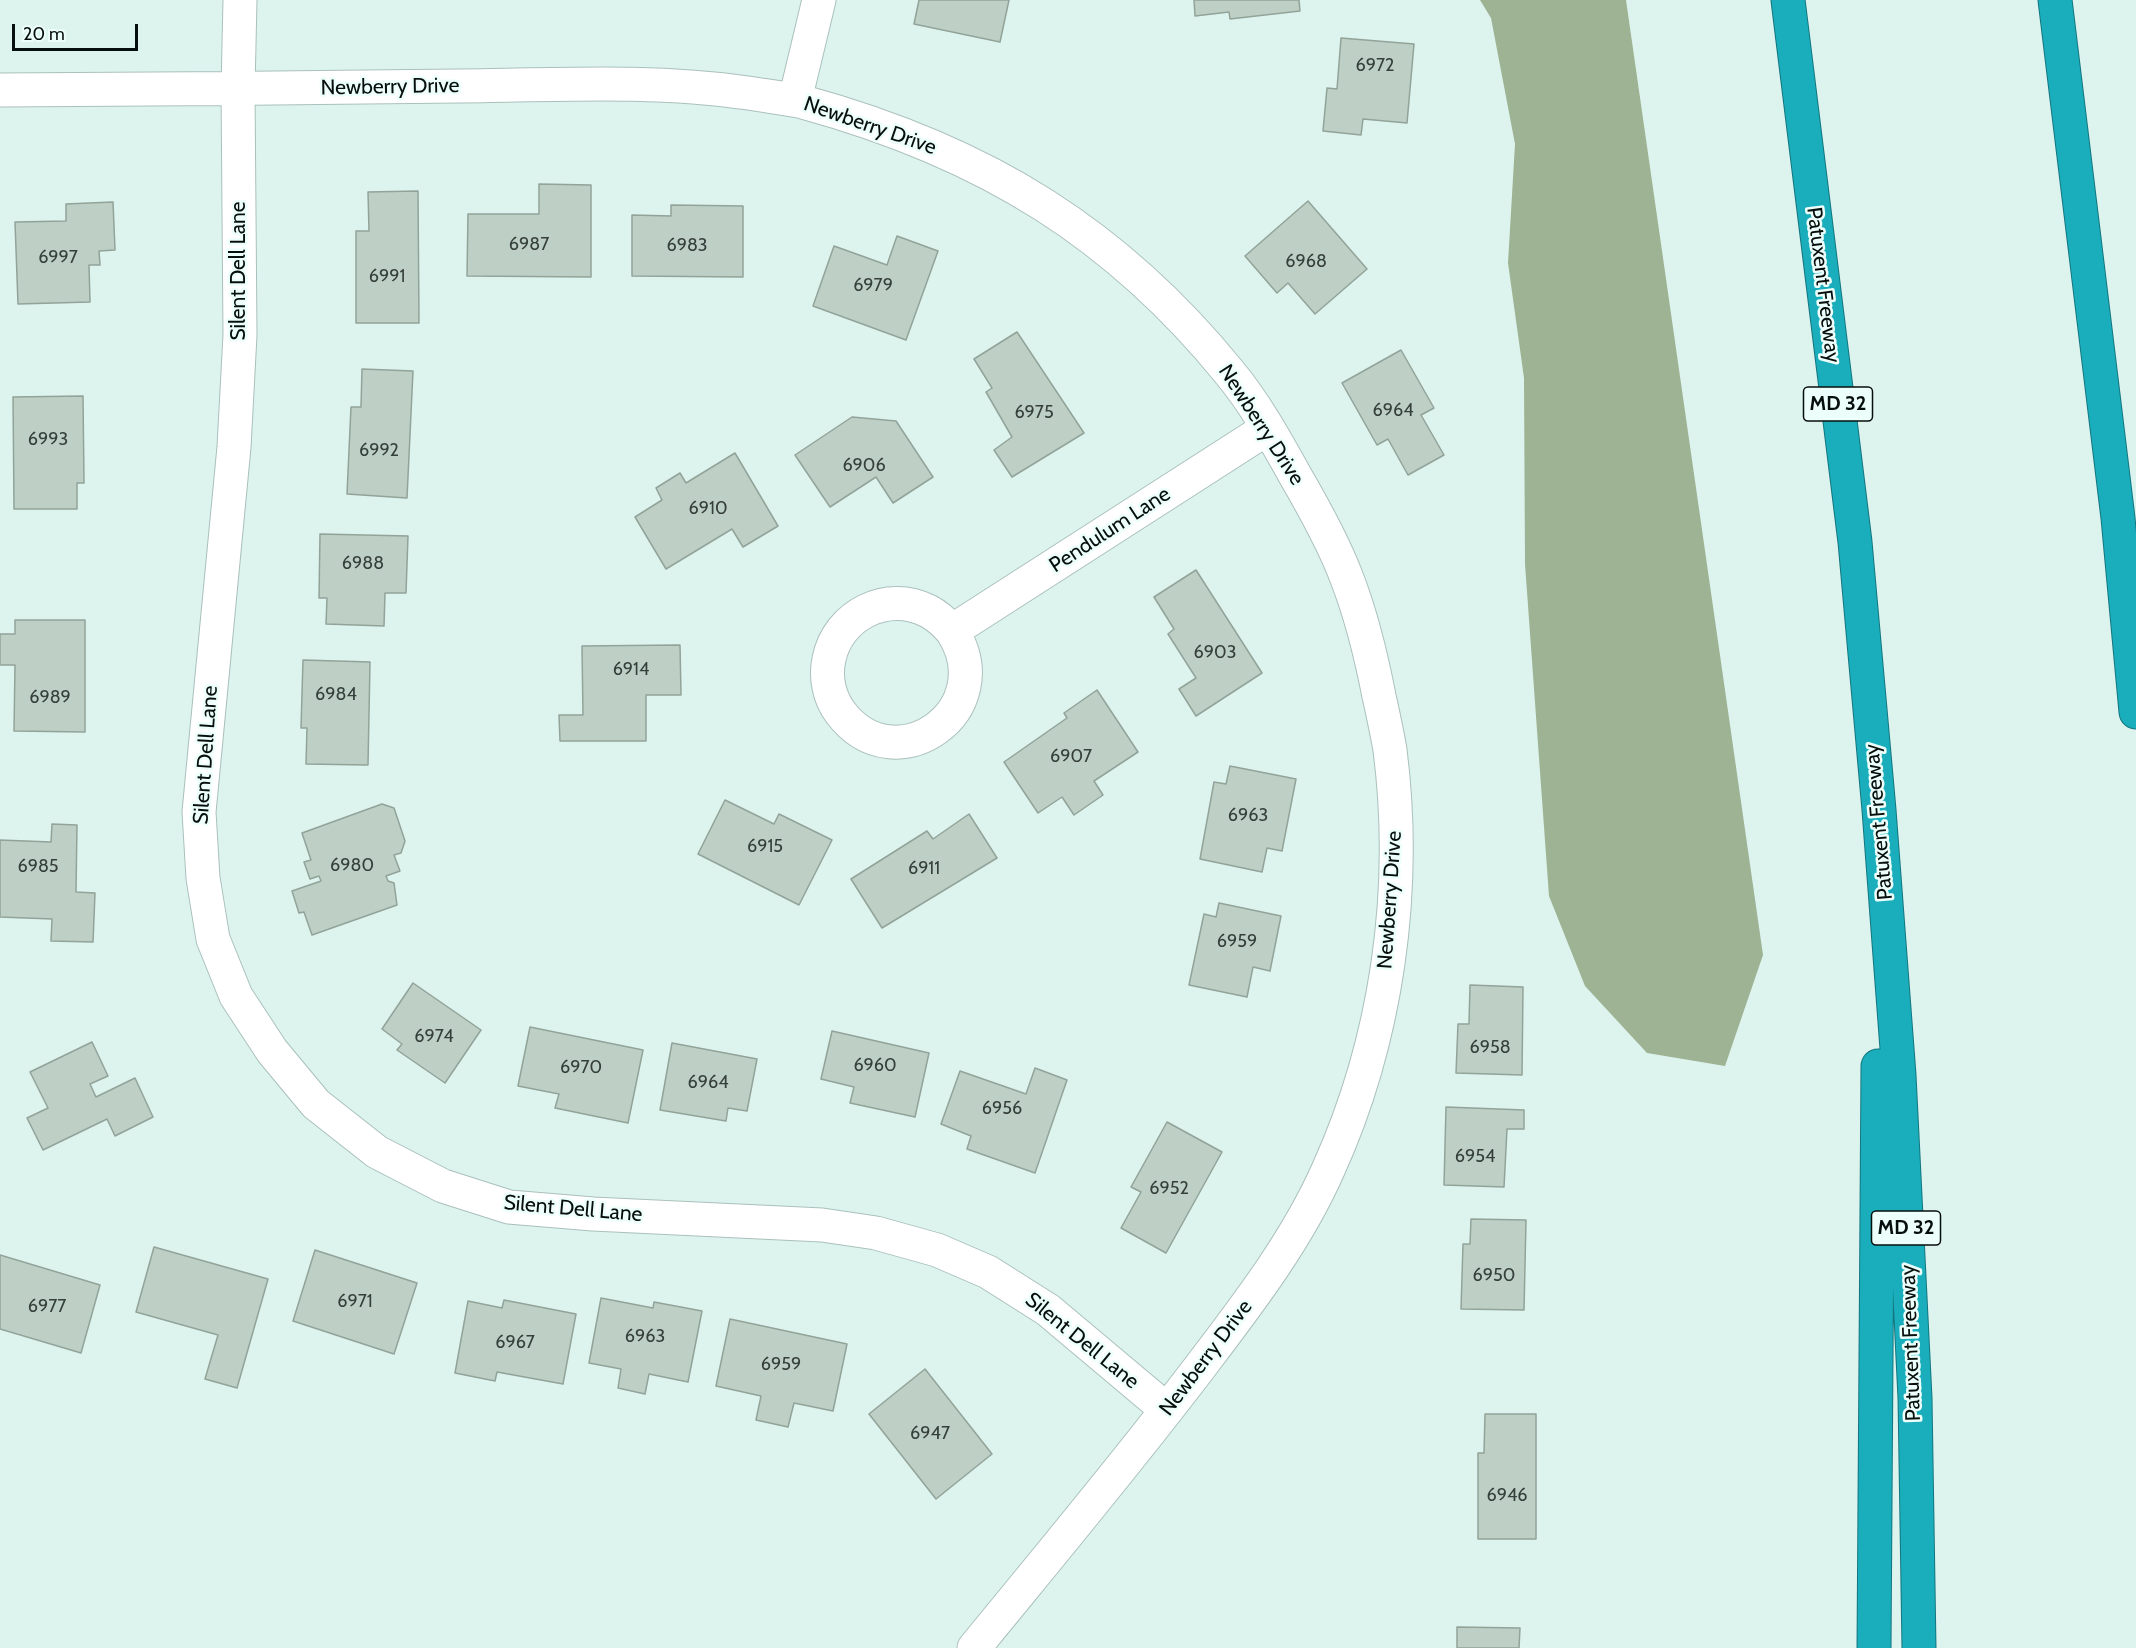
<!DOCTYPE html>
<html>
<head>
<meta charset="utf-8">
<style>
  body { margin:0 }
  #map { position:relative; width:2136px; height:1648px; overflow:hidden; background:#ddf3ee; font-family:Cabin,sans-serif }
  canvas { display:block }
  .scale { position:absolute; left:12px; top:24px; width:126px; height:27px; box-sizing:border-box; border:3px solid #070f0d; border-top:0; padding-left:8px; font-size:18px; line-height:21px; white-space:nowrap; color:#070f0d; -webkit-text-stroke:4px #edfffb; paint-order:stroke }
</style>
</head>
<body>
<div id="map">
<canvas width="2136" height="1648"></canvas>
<div class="scale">20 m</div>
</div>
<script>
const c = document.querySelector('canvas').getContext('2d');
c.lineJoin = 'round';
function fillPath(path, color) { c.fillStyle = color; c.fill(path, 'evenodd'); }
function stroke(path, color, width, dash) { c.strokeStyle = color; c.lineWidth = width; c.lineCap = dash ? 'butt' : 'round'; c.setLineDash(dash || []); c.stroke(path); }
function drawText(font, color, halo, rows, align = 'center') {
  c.font = font + ' Cabin,sans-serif'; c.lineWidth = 5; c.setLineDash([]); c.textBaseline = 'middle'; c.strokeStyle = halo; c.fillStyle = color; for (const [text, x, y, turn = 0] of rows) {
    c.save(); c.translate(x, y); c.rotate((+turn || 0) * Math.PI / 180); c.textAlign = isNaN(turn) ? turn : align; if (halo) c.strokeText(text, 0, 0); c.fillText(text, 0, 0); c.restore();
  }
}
fillPath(new Path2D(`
  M1480 0H1626L1763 955 1725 1066 1647 1053 1585 986 1549 896 1525 564 1524 378 1508 263 1515 144 1491 18Z`), '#9db393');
const building = new Path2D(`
  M919 0H1009L1000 42 914 24Z
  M1194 0H1299L1300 11 1230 19 1229 12 1195 16Z
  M1341 38 1414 44 1407 123 1363 119 1361 135 1323 131 1327 88 1337 89Z
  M539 184 591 185V277L467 276 468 214H539Z
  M418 191 419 323H356V231H369L368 192Z
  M1308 201 1367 269 1315 314 1288 283 1277 293 1245 256Z
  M113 202 115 250 99 251 100 265H89L90 302 18 304 15 222 66 221V204Z
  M671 205 743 206V277L632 276V215L671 216Z
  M897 236 938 251 906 340 813 306 834 246 887 265Z
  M1017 332 1084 433 1012 477 994 450 1012 437 986 392 992 388 974 359Z
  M1401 350 1434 408 1421 415 1444 455 1408 475 1388 439 1377 445 1342 383Z
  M362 369 413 371 407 498 347 494 351 407H361Z
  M83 396 84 483H77V509H14L13 397Z
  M852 417 896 421 933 477 893 503 876 477 830 507 795 455Z
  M735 453 778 526 743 547 732 529 666 569 635 517 662 500 656 488 680 473 686 483Z
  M320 534 408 536 406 593H385L384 626 326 624 327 598H319Z
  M1196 570 1262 673 1196 716 1179 689 1196 678 1168 634 1174 629 1154 597Z
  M15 620H85V732L14 731 15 665H0V634H15Z
  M680 645 681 695H646V741H560L559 715H583L582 646Z
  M303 660 370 662 368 765 306 764 307 728H301Z
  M1097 690 1138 752 1094 781 1103 795 1074 815 1062 797 1038 813 1004 762 1067 718 1064 713Z
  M1230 766 1296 779 1282 851 1267 848 1262 872 1200 859 1214 782 1226 784Z
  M725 800 774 824 779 814 832 840 799 905 698 854Z
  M382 804 394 808 405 841 401 853 394 855 400 871 386 876 388 881 394 883 397 905 312 935 304 912 299 913 292 891 321 881 319 876 310 879 304 862 311 860 302 833Z
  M969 814 997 858 882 928 851 879 927 831 933 839Z
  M52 824 77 825 76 892 95 893 93 942 51 941 52 919 0 917V840L51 842Z
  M1219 903 1281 916 1270 971 1253 967 1247 997 1189 985 1204 914 1216 917Z
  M413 983 481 1030 445 1083 397 1050 402 1044 382 1029Z
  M1470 985 1523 987 1522 1075 1456 1073 1458 1024H1469Z
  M530 1027 643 1050 628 1123 555 1108 559 1094 518 1086Z
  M832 1031 929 1053 915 1117 850 1103 854 1087 821 1079Z
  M92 1042 108 1076 90 1084 96 1097 135 1078 153 1117 115 1136 107 1119 43 1150 27 1118 48 1108 30 1072Z
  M672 1043 757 1059 747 1111 728 1108 726 1121 660 1110Z
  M1035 1068 1067 1080 1035 1173 967 1149 971 1136 941 1124 960 1071 1026 1094Z
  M1446 1107 1524 1110V1129H1507L1504 1187 1444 1185Z
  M1167 1122 1222 1152 1166 1253 1121 1228 1141 1192 1131 1187Z
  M1471 1219 1526 1220 1524 1310 1461 1309 1463 1244H1470Z
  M154 1247 268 1279 237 1388 205 1379 218 1335 136 1312Z
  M315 1250 417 1283 394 1354 293 1321Z
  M0 1255 100 1285 81 1353 0 1329Z
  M601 1298 653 1308 654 1302 702 1311 688 1382 649 1374 645 1394 618 1388 621 1369 589 1363Z
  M504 1300 576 1314 563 1384 497 1372 495 1381 455 1373 468 1301 502 1308Z
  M730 1319 847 1344 833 1411 794 1403 788 1427 756 1420 761 1396 716 1386Z
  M925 1369 992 1454 936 1499 869 1414Z
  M1485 1414H1536V1539H1478V1453H1484Z
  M1457 1627 1520 1628 1519 1648H1457Z`);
fillPath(building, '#bed0c5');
stroke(building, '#92a399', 1.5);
const minor = new Path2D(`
  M240 0 238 89 240 335 234 447 199 812 203 878 213 939 236 996 272 1051 316 1104 377 1152 443 1186 509 1207 593 1214 822 1225 876 1233 937 1250 988 1272 1048 1310 1167 1410
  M0 90C153 89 305 88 458 86 555 85 652 79 748 93 766 96 785 98 803 102 887 125 970 158 1044 205 1113 249 1177 308 1229 372 1255 403 1276 441 1296 477 1314 508 1333 542 1346 576 1361 614 1371 655 1379 696 1383 714 1387 732 1390 750 1408 891 1387 1040 1328 1170 1296 1242 1247 1305 1200 1367 1127 1463 1050 1555 974 1648
  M795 100 819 0
  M952 631C945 623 938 616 928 611 887 590 838 615 829 659 825 677 829 697 840 712 895 786 1003 710 952 631L1268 428`);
const motorway = new Path2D(`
  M1788 0 1855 542 1879 810 1899 1075 1915 1398 1919 1648
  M2055 0 2118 518 2136 712
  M1874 1648 1878 1066`);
stroke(minor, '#aac0bc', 35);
stroke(motorway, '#13767f', 35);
stroke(minor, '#fff', 33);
stroke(motorway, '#1aaebd', 33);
drawText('18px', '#353f3b', null, [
  ["6972",1375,66],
  ["6987",529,245],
  ["6983",687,246],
  ["6997",58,258],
  ["6968",1306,262],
  ["6991",387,277],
  ["6979",873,286],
  ["6964",1393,411],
  ["6975",1034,413],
  ["6993",48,440],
  ["6992",379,451],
  ["6906",864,466],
  ["6910",708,509],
  ["6988",363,564],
  ["6903",1215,653],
  ["6914",631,670],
  ["6984",336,695],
  ["6989",50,698],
  ["6907",1071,757],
  ["6963",1248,816],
  ["6915",765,847],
  ["6980",352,866],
  ["6985",38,867],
  ["6911",924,869],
  ["6959",1237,942],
  ["6974",434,1037],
  ["6958",1490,1048],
  ["6960",875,1066],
  ["6970",581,1068],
  ["6964",708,1083],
  ["6956",1002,1109],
  ["6954",1475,1157],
  ["6952",1169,1189],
  ["6950",1494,1276],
  ["6971",355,1302],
  ["6977",47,1307],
  ["6963",645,1337],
  ["6967",515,1343],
  ["6959",781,1365],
  ["6947",930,1434],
  ["6946",1507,1496]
]);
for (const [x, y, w] of [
  [1838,404,69],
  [1906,1228,69]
]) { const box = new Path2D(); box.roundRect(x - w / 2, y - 17, w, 34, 4.5); c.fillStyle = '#edfffb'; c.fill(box); stroke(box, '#070f0d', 1.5); }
drawText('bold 20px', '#070f0d', null, [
  ["MD 32",1838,404],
  ["MD 32",1906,1228]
]);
drawText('21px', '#070f0d', '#edfffb', [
  ["Newberry Drive",390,87,-1],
  ["Newberry Drive",870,126,19],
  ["Silent Dell Lane",239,271,-90],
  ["Patuxent Freeway",1823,285,83],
  ["Newberry Drive",1261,425,57],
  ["Pendulum Lane",1110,530,-33],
  ["Silent Dell Lane",206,755,-86],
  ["Patuxent Freeway",1879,822,-95],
  ["Newberry Drive",1390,900,-86],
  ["Silent Dell Lane",573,1209,5],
  ["Silent Dell Lane",1082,1341,39],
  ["Patuxent Freeway",1911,1343,-92],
  ["Newberry Drive",1206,1358,-53]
]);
</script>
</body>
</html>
